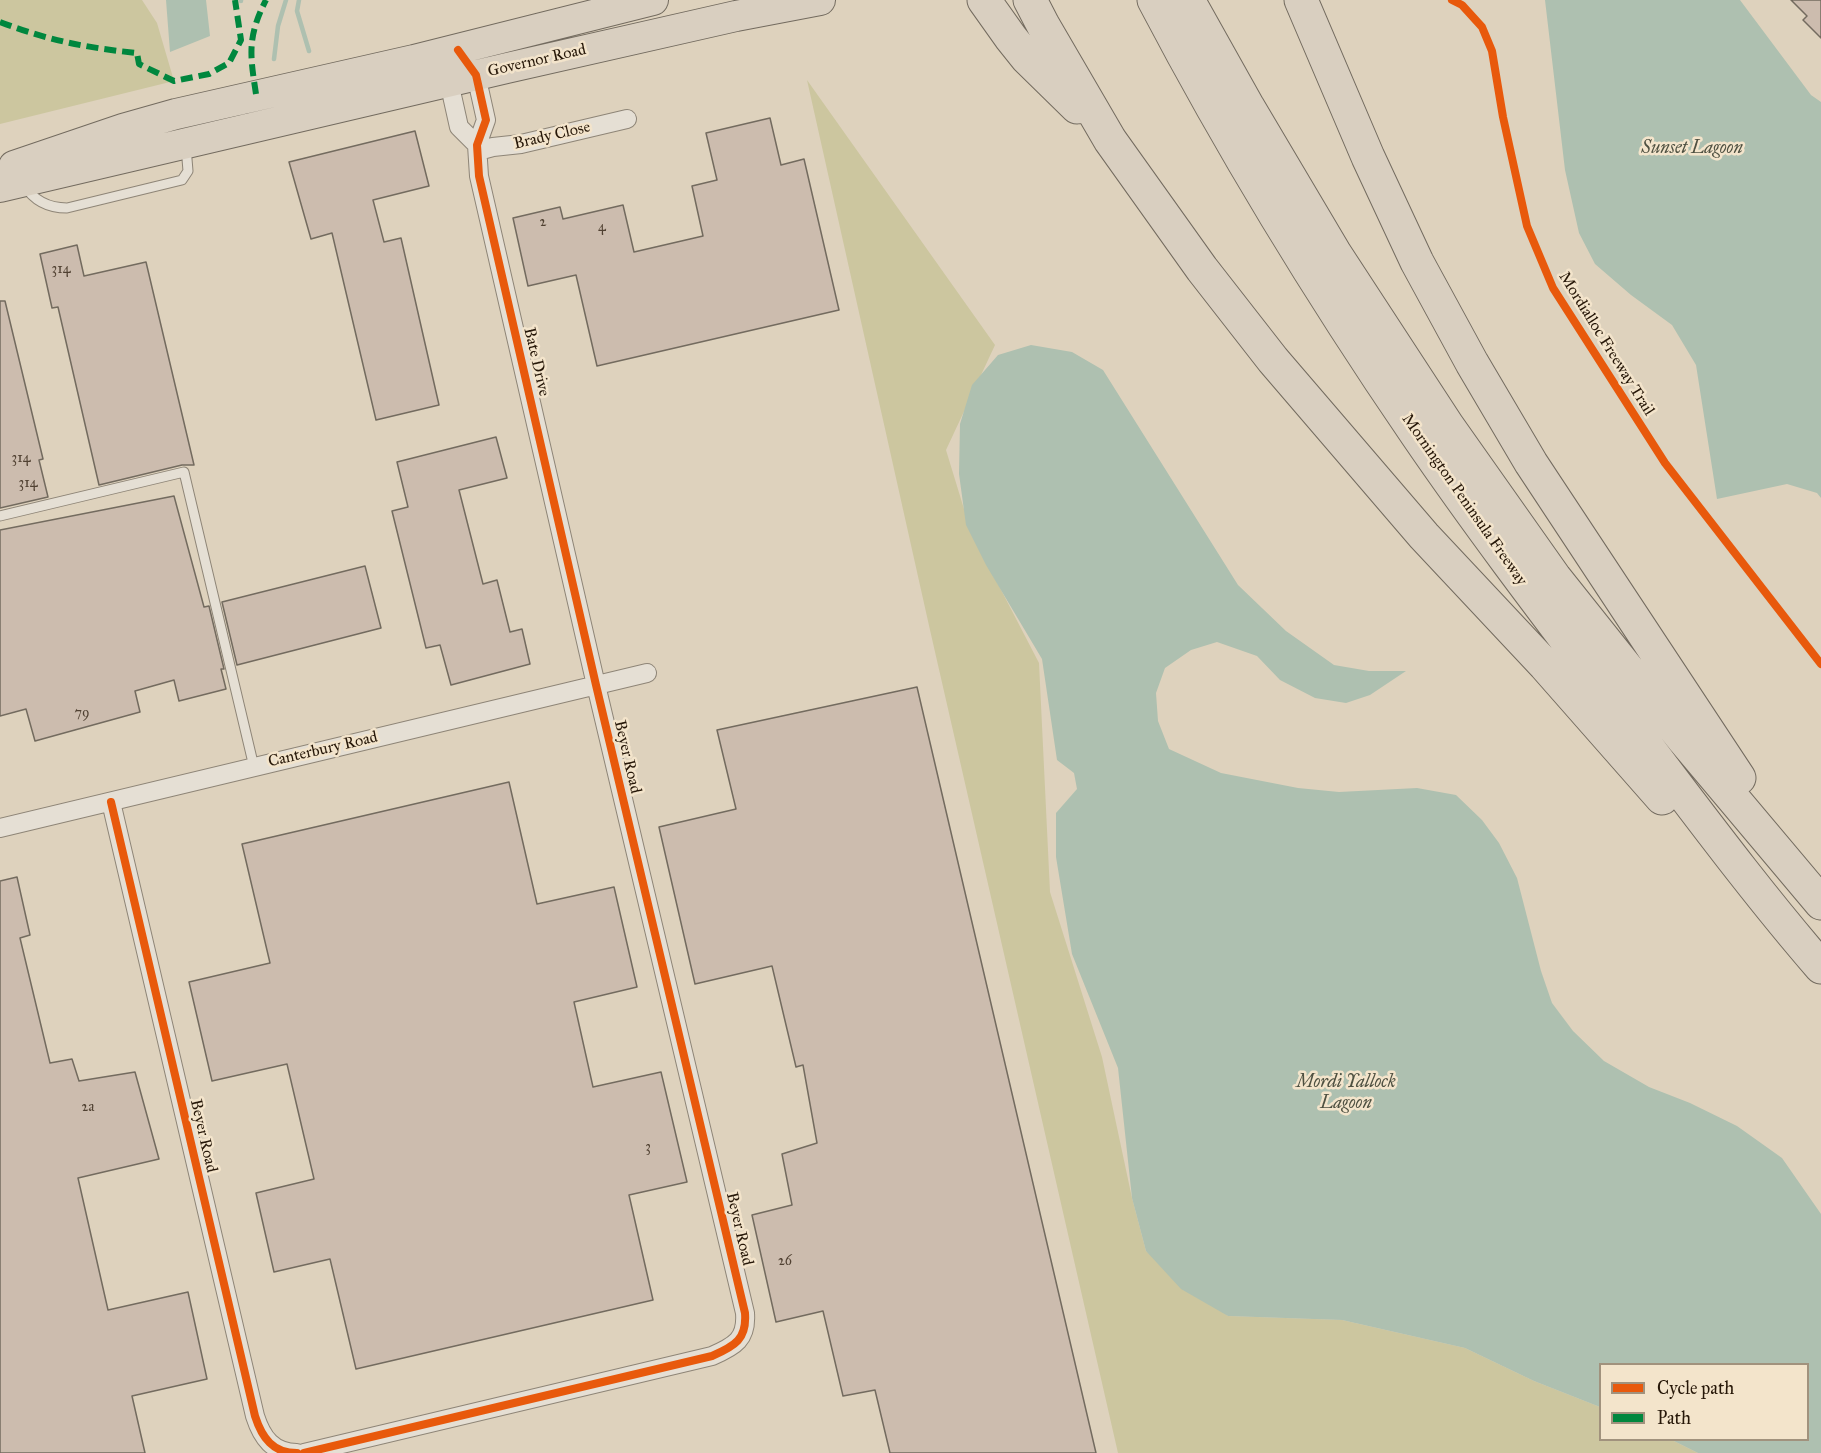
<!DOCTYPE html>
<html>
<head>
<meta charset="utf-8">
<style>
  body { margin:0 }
  #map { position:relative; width:1821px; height:1453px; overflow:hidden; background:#ded2bd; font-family:"IM FELL Great Primer",serif }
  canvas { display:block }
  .legend { position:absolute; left:1599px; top:1363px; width:210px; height:78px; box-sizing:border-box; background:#f3e4cb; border:2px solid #a1927d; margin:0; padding:8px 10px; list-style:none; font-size:18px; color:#261708 }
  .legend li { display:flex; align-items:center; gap:12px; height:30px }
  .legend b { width:30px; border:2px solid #a1927d }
</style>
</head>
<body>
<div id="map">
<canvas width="1821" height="1453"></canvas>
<ul class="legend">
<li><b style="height:8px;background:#e8590c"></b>Cycle path</li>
<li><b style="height:8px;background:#00873e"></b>Path</li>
</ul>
</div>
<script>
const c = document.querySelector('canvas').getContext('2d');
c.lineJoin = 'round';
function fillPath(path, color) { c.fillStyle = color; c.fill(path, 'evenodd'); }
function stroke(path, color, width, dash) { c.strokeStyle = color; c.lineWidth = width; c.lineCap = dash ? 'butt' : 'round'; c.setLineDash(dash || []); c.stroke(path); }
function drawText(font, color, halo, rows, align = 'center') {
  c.font = font + ' "IM FELL Great Primer",serif'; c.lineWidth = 5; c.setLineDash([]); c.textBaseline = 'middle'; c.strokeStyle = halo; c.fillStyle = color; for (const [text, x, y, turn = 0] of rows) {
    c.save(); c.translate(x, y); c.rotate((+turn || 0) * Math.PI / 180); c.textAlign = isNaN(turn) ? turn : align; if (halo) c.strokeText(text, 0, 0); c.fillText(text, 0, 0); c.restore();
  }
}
fillPath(new Path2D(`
  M0 0H142L157 23 174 81 0 124Z
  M807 80 995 345 946 450 971 532 1039 663 1050 892 1102 1057 1132 1198 1146 1251 1228 1316 1342 1320 1465 1348 1534 1381 1600 1407V1440H1672L1698 1453H1118L930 630Z`), '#ccc69f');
fillPath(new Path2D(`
  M166 0H206L210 36 170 52Z
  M1545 0H1740L1811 95 1821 102V498L1817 493 1787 484 1717 499 1696 365 1672 325 1631 295 1595 264 1579 233 1565 170Z
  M1031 345 1072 352 1103 370 1238 585 1286 631 1334 665 1369 671H1406L1370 695 1346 703 1315 698 1280 680 1257 656 1217 642 1191 650 1165 668 1156 693 1158 721 1169 749 1221 773 1298 788 1339 792 1417 788 1456 795 1482 820 1499 843 1517 878 1541 971 1552 1003 1573 1031 1604 1061 1649 1087 1690 1103 1737 1126 1782 1158 1821 1214V1453H1698L1672 1440H1808V1364H1600V1407L1534 1381 1465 1348 1342 1320 1228 1316 1181 1289 1146 1251 1132 1198 1118 1068 1072 954 1056 857V813L1077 789 1074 773 1057 760 1042 659 986 565 966 525 959 474 960 424 972 385 998 355Z`), '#aec0b0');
stroke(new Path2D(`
  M299 0 297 11 309 51
  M241 1V0
  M274 59 278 26 286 0`), '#aec0b0', 4.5);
const building = new Path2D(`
  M1791 0H1821V38L1803 20 1807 16Z
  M770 118 781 165 804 159 839 310 597 366 576 275 528 286 513 218 560 207 563 219 623 205 634 252 703 236 692 186 717 180 706 133Z
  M415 131 429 186 373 200 384 242 401 238 439 405 376 420 332 233 311 239 289 162Z
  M77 245 84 276 146 262 194 465H182L99 485 58 307 52 308 40 254Z
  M0 301H5L43 459 39 460 48 497 0 508Z
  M496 437 507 478 459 490 483 584 497 580 510 632 522 629 530 664 451 685 440 645 426 648 392 511 408 507 397 462Z
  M174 496 204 607 209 606 224 669H221L226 689 179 701 174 680 135 691 140 712 35 741 26 709 0 716V530Z
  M365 566 381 628 237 665 222 602Z
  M917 687 1096 1453H890L875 1390 843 1396 823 1311 776 1322 752 1215 792 1205 782 1154 817 1143 803 1065 796 1067 772 966 695 984 659 827 736 809 717 730Z
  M509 782 537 904 614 887 637 987 574 1002 593 1087 661 1072 687 1182 629 1195 653 1300 356 1369 330 1259 274 1272 256 1193 314 1179 287 1064 212 1081 189 982 270 963 242 844Z
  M17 877 30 935 20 938 50 1063 72 1059 79 1081 135 1072 159 1159 78 1178 108 1310 188 1292 207 1379 132 1396 145 1453H0V881Z`);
fillPath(building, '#ccbcae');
stroke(building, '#736b5f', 1.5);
const service = new Path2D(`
  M24 185C34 201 49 208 67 208L182 180 188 171 186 147
  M0 516 184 472 254 767`);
const minor = new Path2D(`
  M452 72 449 82 459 127 477 145
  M478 151 493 147 521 144 627 119
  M111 802 255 1416C262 1438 273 1453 297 1453
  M0 828 647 673
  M304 1453 712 1356C735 1346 747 1339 745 1313L596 685 479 176 477 145 486 120 476 75 471 68`);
const primary = new Path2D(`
  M14 166 123 129 176 114 414 60 653 0
  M0 187 507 68 736 16 820 0`);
const motorway = new Path2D(`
  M984 0 1011 38 1027 58 1077 107
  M1030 0 1043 25 1110 140 1202 269 1273 360 1424 536 1545 665 1662 798
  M1154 0C1232 149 1322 296 1417 435 1482 530 1551 620 1620 711 1686 797 1750 885 1821 967
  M1188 0 1248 107 1334 252 1447 425 1555 578 1684 740 1821 903
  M1301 0 1368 157 1417 262 1472 363 1531 463 1739 778`);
stroke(service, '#8e8577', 11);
stroke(minor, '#8e8577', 20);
stroke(primary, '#736b5f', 32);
stroke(motorway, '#736b5f', 35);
stroke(service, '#e5dfd4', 9);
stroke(minor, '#e5dfd4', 18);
stroke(primary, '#d9cfc0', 30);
stroke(motorway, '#d9cfc0', 33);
stroke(new Path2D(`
  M0 22C47 40 87 48 137 53L139 64 174 81 209 74 229 63 241 40 235 0
  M256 94C250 55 247 37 266 0`), '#00873e', 6, [12, 6]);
stroke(new Path2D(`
  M1452 0 1462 5 1482 27 1492 51 1503 117 1527 226 1553 288 1665 463 1821 664
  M111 802 255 1416C262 1438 273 1453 297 1453
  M304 1453 712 1356C735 1346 747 1339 745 1313L596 685 479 176 477 145 486 120 476 75 458 50`), '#e8590c', 8);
drawText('14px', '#504132', null, [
  ["2",543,223],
  ["4",602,228],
  ["314",61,270],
  ["314",21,459],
  ["314",28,484],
  ["79",82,714],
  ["2a",88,1108],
  ["3",648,1148],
  ["26",785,1262]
]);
drawText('16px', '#261708', '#f3e4cb', [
  ["Governor Road",537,61,-13],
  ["Brady Close",552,136,-13],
  ["Mordialloc Freeway Trail",1606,344,58],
  ["Bate Drive",536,362,77],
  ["Mornington Peninsula Freeway",1464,500,55],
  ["Canterbury Road",323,750,-13],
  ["Beyer Road",627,757,77],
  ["Beyer Road",203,1136,77],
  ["Beyer Road",739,1229,77]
]);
drawText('italic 18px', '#4e5041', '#f3e4cb', [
  ["Sunset Lagoon",1692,149],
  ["Mordi Yallock",1346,1083],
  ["Lagoon",1346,1104]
]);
</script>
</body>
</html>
